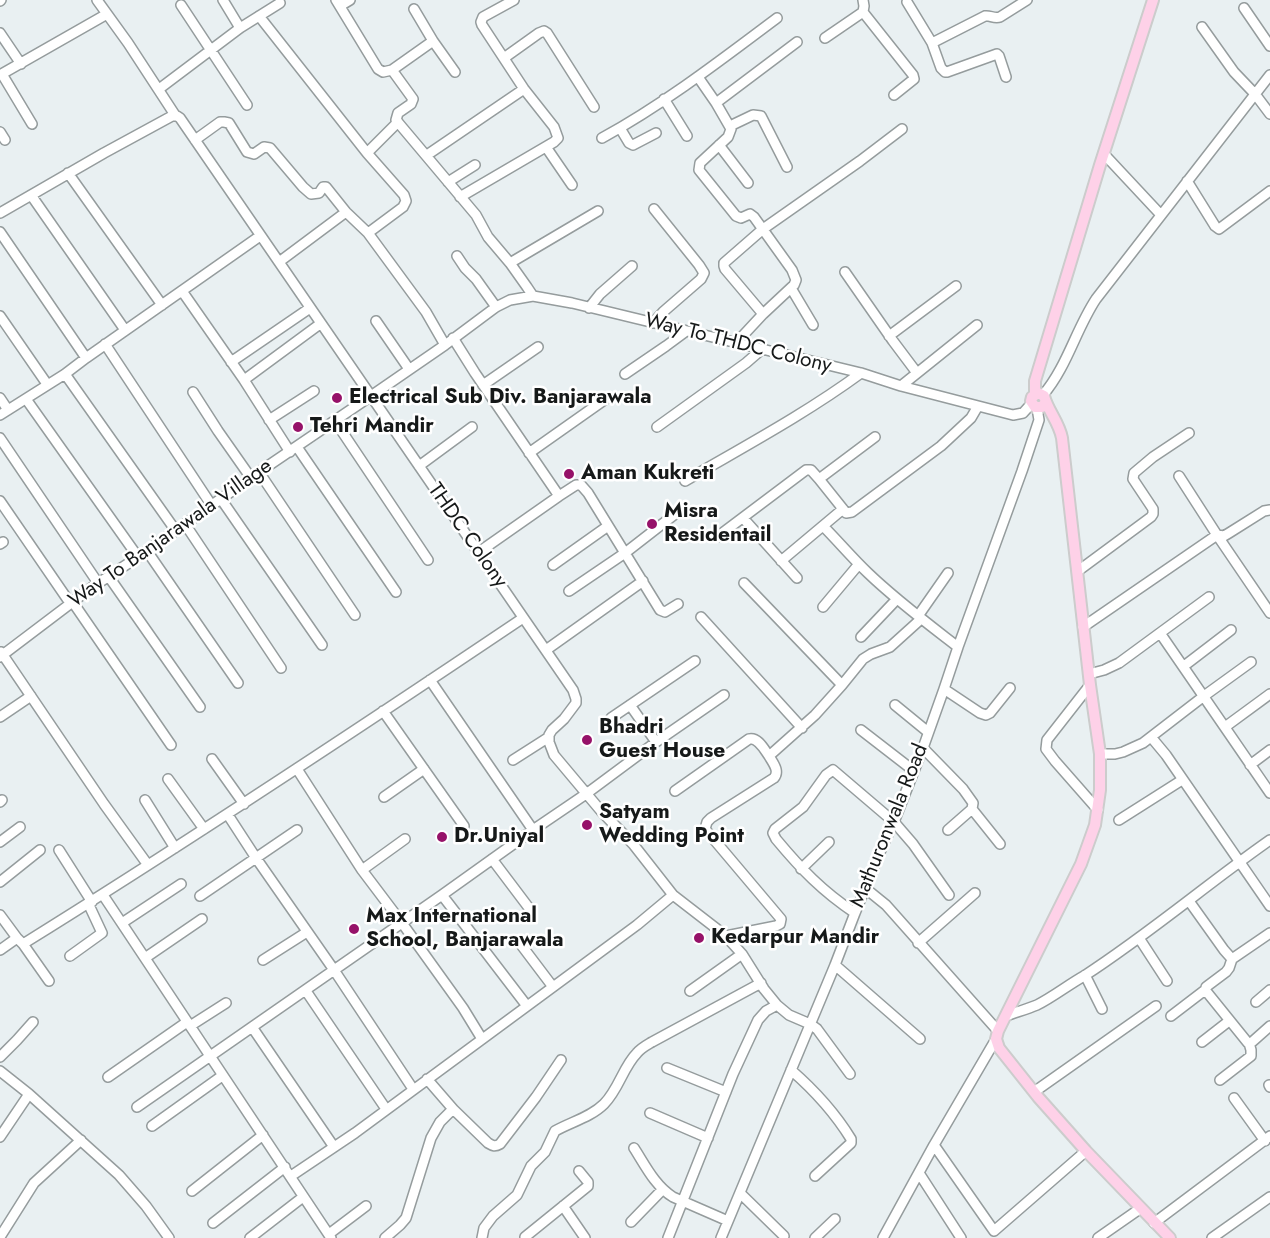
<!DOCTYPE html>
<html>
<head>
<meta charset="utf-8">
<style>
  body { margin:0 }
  canvas { display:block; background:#e9f0f2 }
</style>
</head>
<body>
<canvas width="1270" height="1238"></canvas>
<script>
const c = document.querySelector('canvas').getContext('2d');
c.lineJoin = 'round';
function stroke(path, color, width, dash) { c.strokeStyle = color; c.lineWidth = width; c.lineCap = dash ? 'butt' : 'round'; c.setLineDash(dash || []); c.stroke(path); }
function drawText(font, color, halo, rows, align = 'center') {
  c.font = font + ' Jost,sans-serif'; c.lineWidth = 5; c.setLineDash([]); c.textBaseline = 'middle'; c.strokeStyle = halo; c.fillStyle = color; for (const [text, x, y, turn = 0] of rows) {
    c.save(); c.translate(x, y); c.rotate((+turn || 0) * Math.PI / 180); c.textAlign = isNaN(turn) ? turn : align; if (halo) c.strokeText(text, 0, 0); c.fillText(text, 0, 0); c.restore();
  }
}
const minor = new Path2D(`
  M97 0 128 43 175 115
  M223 0 240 28
  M336 0 378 69 383 72 392 70 433 41 414 9
  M0 1 1 0
  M907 2 932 43 941 68 945 72H947L997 54 999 56 1006 77
  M181 5 247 105
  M340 6 350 0
  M1244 8 1270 46
  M863 12 913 75 914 79 894 95
  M259 16 367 153
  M1202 27 1234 72 1255 94 1270 114
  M0 33 21 64
  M825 38 863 12 864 6 863 0
  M433 41 455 72
  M932 43 985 16C990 15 994 19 1000 17L1027 0
  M504 58 539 33 544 31 547 33 594 107
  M392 70 413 99 411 104 398 113 396 120 476 215 488 237 510 263 527 287 533 296
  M2 74 32 124
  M0 75 107 14
  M698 77 716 103 731 129 728 137 700 163 699 170 736 216 741 218 750 214 754 217 792 270 796 280 794 285 763 314 736 343
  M159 89 240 28 280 3
  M664 99 687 136
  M716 103 797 42
  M730 126 753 115 761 116 787 167
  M620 128 629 143 633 145 656 133
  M0 132 5 140
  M602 138C664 104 721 60 777 18
  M195 140 220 122H224L229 123 247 152 254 154 264 147 270 148 303 187 311 194 319 193 323 187H326L346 212 368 233 426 312 445 345
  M719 145 748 183
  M546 147 572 185
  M1104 154 1161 215
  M427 155 524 89
  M68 173 162 305
  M1187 181 1215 226 1219 229 1270 191
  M448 182 475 165
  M31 195 125 330
  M460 197 554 142 558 138 554 127 524 89 482 25 481 22 483 17 514 0
  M0 213 104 153 172 116H177L180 118 573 690 576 699V703L564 719 552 730 549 735V742L554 755 601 811 633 844 673 895 726 936 732 943 742 954 764 989 777 1005 789 1015 810 1024 817 1029 850 1074
  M0 232 86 358
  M368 233 403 207 406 201 404 195 367 153 398 122
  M457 256 465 268 476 279 496 307
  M279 262 346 212
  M510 263 598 211
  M845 272 893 341 917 373
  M791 288 813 325
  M182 291 244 380 290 452
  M589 308 600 294 632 266
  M763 314 725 269 724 266V263L763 229 860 161 902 129
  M0 316 47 384
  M376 321 409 369
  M653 323 663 312 701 279 704 273 699 265 654 209
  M889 336 956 286
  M453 338 475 373 559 496
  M105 344 212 506
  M231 362 310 308
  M65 374 176 531
  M625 374 666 346 685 332
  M244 380 320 324
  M483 385 538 347
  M901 386 977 325
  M193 392 218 431 251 478
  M1043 395C1067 367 1076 329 1096 299L1270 75
  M0 398 8 410
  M26 399 138 557
  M0 415 65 374 86 358 260 236
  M269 420 314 391
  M335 421 428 560
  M657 427 746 363 761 350
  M0 438 98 583
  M297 447 396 592
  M529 453 607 398
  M419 466 472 427
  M259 472 355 615
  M1179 476 1217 535 1270 613
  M685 481C745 446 805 414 861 373
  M221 499 322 645
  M0 501 70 603
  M843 509 819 479 875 437
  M743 518 797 578
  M185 524 281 668
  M823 526C838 541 852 558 868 573 896 600 927 623 958 647
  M717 537 806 470H811L819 479
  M0 544 3 542
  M147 551 238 683
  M479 552 559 496 576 485H581L588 493 660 610 665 612 678 604
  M781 561 843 509 846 513 852 512 941 446 971 418 978 406
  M553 565 608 526
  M1078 571 1151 517 1153 514V509L1133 479 1134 473 1153 457 1189 433
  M109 577 200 707
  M744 583 842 685
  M569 591 625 553 679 511
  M72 601 171 745
  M823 607 859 564
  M918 616 948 573
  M701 617 802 728
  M1083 627 1217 535 1224 536 1229 533 1264 511 1270 510
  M1160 633 1270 793
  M861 637 897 599
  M546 650 643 581
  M1 652 104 804 148 865
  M0 657 91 588 138 557 259 472 371 396 445 345 496 307 510 300 533 296 572 303 861 373 901 386 1013 415 1023 413 1032 403
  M1184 666 1231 630
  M1089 674 1104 670 1119 663 1209 597
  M430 680 533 830
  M1090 685 1047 740 1046 749 1055 761 1098 810
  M944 689 980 713 986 715 990 713 1010 688
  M630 705 656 742
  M895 705 928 732
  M383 711 464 826
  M0 717 31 696
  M611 718 695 661
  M1225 727 1270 694
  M861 730 914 771
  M1151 737 1166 755 1270 906
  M923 748 963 789 973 803 972 809 948 830
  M1100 754H1115L1123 752 1143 743 1204 696 1251 662
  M212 759 244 804
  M513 760 549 737
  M1250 765 1270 750
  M297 769 362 870 402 923 463 1008 482 1039
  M168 779 204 829
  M675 791 749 739C758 737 764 749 769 756
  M384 797 424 769
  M145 800 175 848
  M0 802 2 800
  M972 809 1000 844
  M228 815 256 858 334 970 413 1089
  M1119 820 1182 780
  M0 842 20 827
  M59 850 92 902
  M492 859 532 912
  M801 869 829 842
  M362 870 405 839
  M0 882 40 850
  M865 888 886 905 998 1031
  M103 895 331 1238
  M442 895 527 1006
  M200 896 297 830
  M1189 901 1224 950 1232 959 1270 933
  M855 913C822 891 801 869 776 839L773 833 775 829 803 807 826 775 833 770 894 822 913 844 949 895
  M0 915 17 938
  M122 923 181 884
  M726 936 776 926 780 924 781 919 705 829 707 822 711 818 774 778C780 771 773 763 769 756L815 715 842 685 863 659 871 654 890 647 921 619
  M1139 938 1167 981
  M918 943 975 893
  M23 944 49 981
  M522 946 553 987
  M0 950 17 938 23 944C192 839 358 729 523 618
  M70 956 102 933 88 903
  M145 958 202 919
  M1232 959 1229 968 1226 972 1206 987V991L1248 1043 1252 1042 1270 1026
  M263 960 307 932
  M835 965 920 1039
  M1085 975 1102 1009
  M306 991 386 1109
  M690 991 742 954
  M1256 1002 1270 990
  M1006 1016C1017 1012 1027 1009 1037 1005 1053 997 1068 985 1084 976 1149 934 1207 884 1270 840
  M1171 1016 1205 990
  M190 1026 226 1003
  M252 1027 334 1147
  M1202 1042 1229 1021
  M0 1057 17 1040 33 1022
  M667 1068 726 1092
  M791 1070C814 1090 835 1113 851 1139V1143L815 1176
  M0 1071 29 1094 119 1175 146 1206 169 1238
  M108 1077 187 1022
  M1220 1080 1251 1056V1050L1249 1043
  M1269 1085 1270 1087
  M1034 1092 1156 1006
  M1234 1098 1265 1141
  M137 1107 442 895 533 830 586 794 656 742 724 695
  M453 1109 488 1143C493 1146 495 1147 500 1144L536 1097 561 1060
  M650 1113 708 1138
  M152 1126 222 1076
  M0 1137 29 1094
  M934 1145 994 1231 1086 1151
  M634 1148C645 1165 655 1186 673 1197L728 1221
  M919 1173 961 1238
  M291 1176 355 1133 637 925 673 895
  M192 1191 263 1135
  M740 1193 784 1236
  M563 1206 585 1238
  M631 1222 663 1189
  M213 1223 285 1167
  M1154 1223 1270 1136
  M329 1234 366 1206
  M0 1237 34 1183 81 1140
  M525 1237 588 1186V1182L579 1171
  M250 1238 303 1197
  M385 1238 400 1225 406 1218 431 1138 440 1122 453 1109 427 1079
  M482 1238 484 1228 493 1216 517 1195 531 1166 545 1152 555 1131C571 1122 591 1117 604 1104 619 1089 623 1067 637 1053 641 1048 647 1045 652 1042L761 983
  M668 1238 733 1074 758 1020 766 1011 777 1005
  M721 1238 835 965 855 913 883 845 894 822 923 748 944 689 958 647 1022 471 1039 420 1037 408
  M815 1238 835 1219
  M883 1238 934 1145 996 1039
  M1098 1238 1141 1208
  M1212 1238 1270 1197`);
const major = new Path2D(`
  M1035 394V381L1100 165 1153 0
  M1045 403 1042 407H1035L1031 401 1032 397 1038 393 1044 396C1048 411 1059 422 1062 438L1090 685 1100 754V790L1095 825 1081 864 998 1031 996 1039 999 1048 1038 1097 1086 1151 1170 1238`);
stroke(minor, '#959c9d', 12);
stroke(major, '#ccc', 14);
stroke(minor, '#fff', 9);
stroke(major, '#fed1e8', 10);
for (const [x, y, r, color] of [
  [337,398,6,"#961269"],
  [298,427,6,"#961269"],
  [569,474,6,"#961269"],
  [652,524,6,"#961269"],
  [587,740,6,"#961269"],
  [587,825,6,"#961269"],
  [442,837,6,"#961269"],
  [354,929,6,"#961269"],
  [699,938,6,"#961269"]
]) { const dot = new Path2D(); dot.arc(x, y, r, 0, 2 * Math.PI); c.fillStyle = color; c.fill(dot); stroke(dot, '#fff', 2); }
drawText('21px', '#161919', '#fff', [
  ["Way To THDC Colony",738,344,14],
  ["Way To Banjarawala Village",171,534,-35],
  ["THDC Colony",467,536,55],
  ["Mathuronwala Road",890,826,-68]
]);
drawText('bold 21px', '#161919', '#fff', [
  ["Electrical Sub Div. Banjarawala",349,398],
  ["Tehri Mandir",310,427],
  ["Aman Kukreti",581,474],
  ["Misra",664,512],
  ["Residentail",664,536],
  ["Bhadri",599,728],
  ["Guest House",599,752],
  ["Satyam",599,813],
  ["Wedding Point",599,837],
  ["Dr.Uniyal",454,837],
  ["Max International",366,917],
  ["School, Banjarawala",366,941],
  ["Kedarpur Mandir",711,938]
], 'left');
</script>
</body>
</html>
